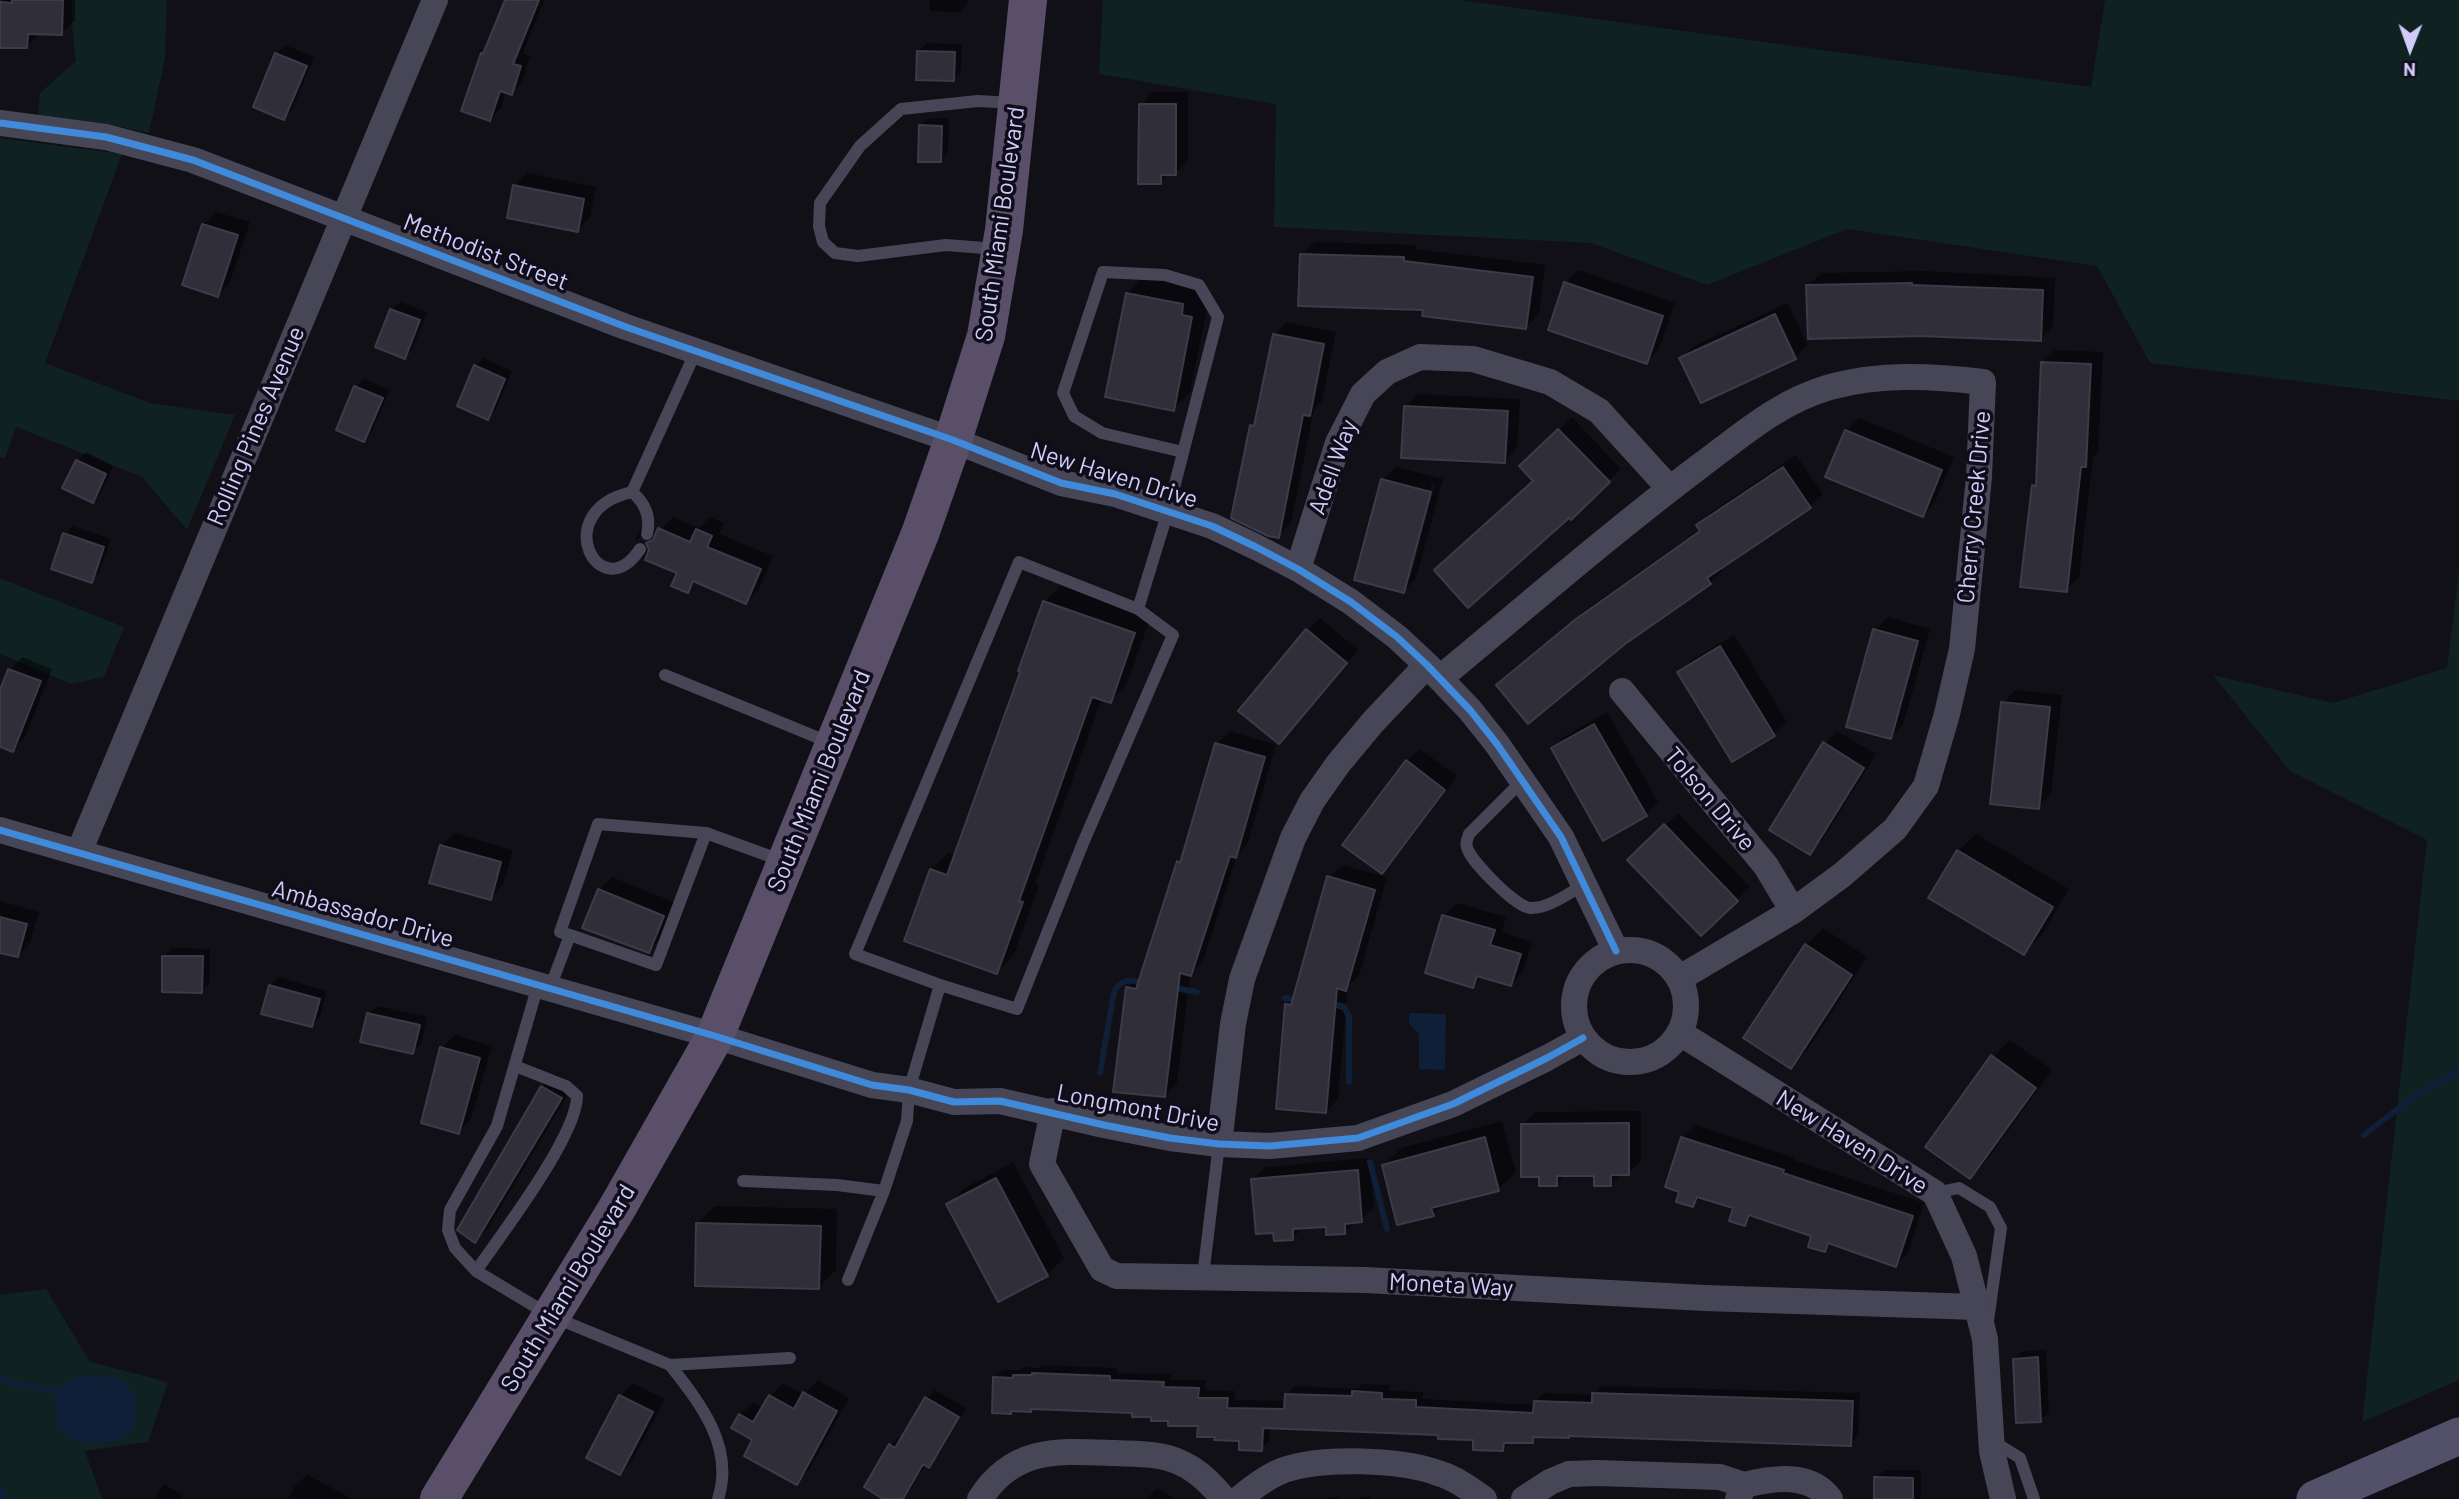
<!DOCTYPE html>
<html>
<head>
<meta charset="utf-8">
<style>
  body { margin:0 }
  #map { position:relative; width:2459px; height:1499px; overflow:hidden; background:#111017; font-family:Barlow,sans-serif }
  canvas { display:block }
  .north { position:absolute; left:2375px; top:14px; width:70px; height:70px; -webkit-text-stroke:5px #0f0d1a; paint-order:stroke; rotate:181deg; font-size:19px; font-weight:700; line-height:28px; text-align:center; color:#d1cbfa }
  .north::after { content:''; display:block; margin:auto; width:24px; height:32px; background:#d1cbfa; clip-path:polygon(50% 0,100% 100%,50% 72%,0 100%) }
</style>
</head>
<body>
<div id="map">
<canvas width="2459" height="1499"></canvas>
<div class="north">N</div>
</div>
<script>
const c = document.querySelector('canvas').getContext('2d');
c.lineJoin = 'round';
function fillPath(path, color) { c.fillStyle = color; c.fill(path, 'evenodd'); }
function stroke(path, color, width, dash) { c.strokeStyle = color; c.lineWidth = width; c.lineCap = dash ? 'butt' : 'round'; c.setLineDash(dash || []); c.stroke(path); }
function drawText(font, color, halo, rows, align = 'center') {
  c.font = font + ' Barlow,sans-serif'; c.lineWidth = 7; c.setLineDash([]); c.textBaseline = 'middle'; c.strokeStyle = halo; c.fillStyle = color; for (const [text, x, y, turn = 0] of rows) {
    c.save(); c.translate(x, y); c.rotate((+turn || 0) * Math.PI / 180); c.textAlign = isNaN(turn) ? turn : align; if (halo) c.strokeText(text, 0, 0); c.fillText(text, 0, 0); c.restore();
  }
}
fillPath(new Path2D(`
  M72 0H167L165 58 149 133 98 122 38 117 40 93 76 61 72 25Z
  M1103 0H1459L2091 87 2105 0H2459V401L2150 363 2097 266 1847 229 1707 285 1591 243 1274 227 1276 104 1099 74Z
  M0 138 122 154 45 363 150 403 235 415 187 530 142 477 16 427 5 458 0 457Z
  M2459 569V1380L2362 1422 2427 840 2290 771 2213 675 2333 703 2447 668Z
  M0 578 124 627 104 677 71 684 0 654Z
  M46 1289 90 1362 168 1382 148 1442 85 1451 102 1499H0V1295Z`), '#102121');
fillPath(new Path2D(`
  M1409 1013 1446 1014 1445 1070 1419 1069V1034L1409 1023Z
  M93 1375 120 1379 135 1395C138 1431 134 1441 96 1443 88 1443 78 1443 70 1438 50 1426 49 1390 71 1379 77 1376 87 1376 93 1375Z`), '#101f38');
fillPath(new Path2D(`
  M3 0H75V20L62 33H40L27 46H0V3Z
  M507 0H544L523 53 530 56 522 82 511 93 506 91 501 108 490 119 482 54 487 49Z
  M930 0H968V3L959 12 930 11Z
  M927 43 962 44 961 71 953 80 918 51Z
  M285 45 314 57 292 110 284 118 276 54Z
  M1153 92H1188V161L1175 173H1169L1160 182 1141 105Z
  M929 118H949L948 152 940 160 920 126Z
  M527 173 596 187 590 217 577 230 515 186Z
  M216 212 250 222 230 282 218 295 204 225Z
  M1315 242 1416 245V249L1545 265 1539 314 1526 327 1425 308 1302 254Z
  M1578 270 1675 303 1659 349 1646 362 1566 283Z
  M1924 271 2055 278 2053 326 2040 339 1808 286 1821 273Z
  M1144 276 1199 287 1198 298 1209 300 1190 392 1173 409 1127 294Z
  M400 302 427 312 413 348 405 357 391 310Z
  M1788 303 1807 345 1795 358H1682L1694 346Z
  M1287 322 1336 332 1322 401 1314 409 1291 523 1278 536 1251 426 1257 421 1275 334Z
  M2055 350 2103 352 2098 453 2093 458 2079 577 2066 590 2033 486 2038 482 2042 363Z
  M484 358 512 371 496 409 488 418 475 366Z
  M364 379 390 390 372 431 364 440 356 387Z
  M1418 394 1520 399 1517 448 1505 461 1405 407Z
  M1572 417 1621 469 1571 517 1522 466Z
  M1859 418 1954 457 1935 502 1923 515 1846 431Z
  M86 452 113 466 101 493 93 501 65 487 78 461Z
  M1796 455 1823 494 1810 507 1720 567 1723 570 1710 583 1498 685 1591 606 1700 529 1698 525 1710 513Z
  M1396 467 1443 479 1416 578 1404 591 1383 480ZM1432 483 1435 484 1410 578H1406Z
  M673 517 699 528 710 517 724 523 719 534 773 556 759 589 746 602 697 581 687 591 679 572 650 550 648 543Z
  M651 520 653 526 635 542 639 531Z
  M73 526 111 539 99 573 91 581 65 534Z
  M1062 585 1151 616 1127 684 1110 701 1102 698 1035 884 1039 885 1014 955 997 972 931 870 948 853 956 856 1023 671 1044 602Z
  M1888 617 1930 629 1903 725 1890 737 1875 630Z
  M1320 618 1358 650 1279 742 1307 631Z
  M1734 635 1787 722 1774 735 1733 760 1680 672 1692 660Z
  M22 657 52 669 25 737 13 750 0 745V694L10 670Z
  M2015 690 2062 695 2051 794 2038 807 2003 703Z
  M1607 712 1658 802 1646 815 1553 748 1565 736Z
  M1230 731 1276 745 1248 843 1238 853 1203 961 1190 975 1177 1083 1165 1096 1127 988 1142 976 1178 862 1184 856 1217 744Z
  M1837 731 1876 754 1822 840 1809 853 1825 744Z
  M1420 749 1457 776 1394 860 1381 872 1407 761Z
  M1678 813 1750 887 1701 934 1630 860Z
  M454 833 513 850 503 885 490 898 441 846Z
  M1976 834 2069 889 2041 936 2024 953 1931 897 1958 851Z
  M1342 865 1387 877 1359 976 1348 986 1338 1099 1326 1112 1287 1005 1295 997 1329 877Z
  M612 877 676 903 661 938 648 951 599 890Z
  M0 901 39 912 30 943 18 956 0 951Z
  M1457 903 1506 917 1502 932 1532 942 1523 972 1510 984 1483 976 1473 986 1427 972 1444 916Z
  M1823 928 1867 957 1808 1049 1791 1066 1806 945Z
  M172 948 210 949V983L201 991 164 956Z
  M278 977 327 991 320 1017 312 1025 270 985Z
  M377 1006 427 1017 421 1044 412 1052 368 1014Z
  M455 1035 492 1046 471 1119 459 1132 442 1048Z
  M2010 1040 2052 1070 1987 1160 1970 1177 1993 1057Z
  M555 1074 574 1084 488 1228 475 1240 460 1229 542 1087Z
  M1641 1111V1161L1628 1173 1621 1174 1611 1184 1595 1174H1566L1557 1184 1541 1175 1522 1125 1535 1112Z
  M1502 1121 1516 1172 1498 1189 1444 1203 1433 1214 1384 1165 1401 1148Z
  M1696 1125 1795 1158 1794 1160 1924 1203 1908 1253 1895 1265 1832 1242 1825 1250 1813 1235 1754 1215 1745 1224 1735 1207 1702 1196 1693 1205 1682 1190 1667 1186 1683 1138Z
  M1370 1158 1374 1208 1344 1232 1327 1225 1304 1227 1292 1238 1253 1179 1266 1167Z
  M1013 1162 1064 1258 1047 1275 948 1205 965 1188Z
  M715 1206 837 1209 836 1270 819 1287 698 1223Z
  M2046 1350 2049 1412 2041 1420 2014 1359 2023 1351Z
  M1042 1365 1118 1368 1117 1373 1171 1374V1380H1206V1390L1235 1391V1400L1286 1401 1287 1394 1295 1386 1357 1389 1362 1384 1390 1385 1389 1391 1423 1392V1399L1536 1405V1401L1544 1393 1594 1395 1602 1386 1860 1393 1858 1436 1850 1444 1570 1435H1538L1532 1442 1511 1441 1503 1450 1474 1438 1440 1433 1270 1426 1269 1441 1261 1449 1241 1439 1217 1435 1199 1425 1134 1411 1033 1407 1013 1409 1010 1412 995 1378 1003 1370H1020L1023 1367 1040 1368Z
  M818 1380 849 1398 809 1470 796 1482 755 1439 740 1415 753 1402 763 1408 770 1396 783 1383 804 1395Z
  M633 1383 665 1399 632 1461 620 1473 621 1396Z
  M935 1390 966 1408 937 1457 929 1465 926 1464 906 1497 887 1499 891 1445 899 1437 902 1439 927 1398Z
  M1884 1470H1921V1499H1876V1478Z
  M307 1475 353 1499H288L294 1487Z
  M164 1484 183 1495 181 1499H154Z
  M1157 1488 1176 1499H1147Z
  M1339 1496V1499H1321Z
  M1370 1496 1371 1499H1350Z`), '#0007');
stroke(new Path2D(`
  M1170 987 1197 992
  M1285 998 1301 1000
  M1329 1003 1344 1007 1349 1016V1082
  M1100 1073 1114 992C1121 977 1132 980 1146 983
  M2364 1135 2413 1097 2459 1071
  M1370 1162 1387 1229
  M0 1377 11 1383 59 1392
  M0 1488 3 1499`), '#101f38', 6);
const building = new Path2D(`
  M12 0H63L62 35 28 34 27 48H0V2L12 3Z
  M505 0H539L513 64 521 66 512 95 500 91 490 121 461 111 481 53 483 54Z
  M917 51 955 52 954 81 916 80Z
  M275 53 307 66 284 120 253 107Z
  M1139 104H1176V175H1161V184H1138Z
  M919 125 942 126 941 162H918Z
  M513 185 584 199 578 232 507 218Z
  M202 224 238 235 218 297 182 285Z
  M1300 254 1404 257V261L1533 277 1526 329 1422 316 1423 310 1298 306Z
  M1564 282 1663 316 1647 364 1548 330Z
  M1912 283V285L2043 290 2041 341 1921 336 1808 339 1806 285Z
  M1126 293 1183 304 1182 315 1192 317 1174 411 1105 397Z
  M390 309 420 320 405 359 375 347Z
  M1775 314 1796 359 1701 403 1679 358Z
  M1273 334 1324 344 1310 416 1303 415 1279 538 1268 536 1231 518 1250 425 1254 426Z
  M2041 362 2091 364 2086 467H2081L2067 592 2020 587 2032 485 2036 486Z
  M474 365 505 379 488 420 457 406Z
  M354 386 383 398 364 442 336 430Z
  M1404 406 1508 411 1505 463 1401 458Z
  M1558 429 1610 482 1571 520 1569 518 1468 608 1434 570 1533 481 1519 466Z
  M1845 430 1942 470 1923 517 1825 477Z
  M76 460 106 474 93 503 62 488Z
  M1783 467 1811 508 1707 578 1711 584 1625 644 1528 724 1496 685 1576 619 1700 531 1696 525Z
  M1381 479 1431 492 1404 593 1354 580Z
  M658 528 690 542 696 529 712 536 707 547 761 569 746 604 693 581 688 593 671 586 677 573 645 560 649 550 646 543 653 540Z
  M63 533 104 547 92 583 51 569Z
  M1043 601 1135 633 1111 703 1092 697 1019 901 1023 902 997 974 904 941 930 869 947 875 1020 672 1018 671Z
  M1306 629 1347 663 1279 744 1238 711Z
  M1873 629 1918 641 1891 739 1846 727Z
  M1720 646 1775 736 1732 762 1677 672Z
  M8 669 41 681 13 752 0 747V690Z
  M2001 702 2050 707 2039 809 1990 804Z
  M1594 724 1647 816 1603 841 1551 748Z
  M1823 742 1864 768 1810 855 1769 830Z
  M1215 743 1265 757 1236 858 1230 856 1191 976 1180 973 1165 1097 1113 1092 1126 987 1136 989 1177 861 1180 863Z
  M1406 760 1445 790 1382 874 1342 845Z
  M1664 824 1738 901 1701 936 1627 860Z
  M440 845 501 862 491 900 429 883Z
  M1957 850 2053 907 2024 955 1928 898Z
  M1327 876 1375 890 1346 991 1337 988 1326 1113 1276 1109 1285 1004 1291 1005Z
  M598 889 664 916 649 953 582 928Z
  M1442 915 1495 930 1490 945 1521 954 1511 986 1477 976 1473 988 1425 973Z
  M0 917 27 924 18 957 0 953Z
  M1805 944 1852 975 1791 1069 1743 1038Z
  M162 956H203L202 993 162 992Z
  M269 985 320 999 312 1027 261 1014Z
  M367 1013 420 1025 413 1054 360 1042Z
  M440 1047 480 1058 459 1134 421 1123Z
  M1991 1055 2036 1088 1970 1179 1925 1147Z
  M541 1086 562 1098 475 1243 457 1230Z
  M1629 1123V1175H1611V1186H1594V1176H1557V1186H1539V1177H1521V1124Z
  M1485 1137 1499 1191 1431 1208 1434 1216 1397 1225 1382 1165Z
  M1681 1137 1784 1170 1783 1173 1913 1216 1896 1267 1828 1243 1825 1252 1808 1247 1811 1236 1749 1215 1745 1226 1729 1221 1733 1208 1697 1197 1693 1207 1676 1202 1679 1192 1665 1187Z
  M1358 1170 1362 1222 1345 1224V1234L1326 1235V1227L1293 1229V1240L1274 1241 1273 1233 1256 1234 1251 1179Z
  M996 1178 1048 1276 998 1302 946 1204Z
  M696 1223 821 1226 819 1289 695 1286Z
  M2038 1357 2041 1422 2016 1423 2013 1359Z
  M1032 1373 1110 1376V1380L1164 1382 1163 1387 1199 1388 1198 1398H1228L1227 1408 1284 1409 1285 1394 1352 1396V1391L1382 1393V1399L1416 1400V1407L1533 1413 1534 1401 1592 1403V1393L1853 1401 1851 1446 1569 1436V1438L1533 1437V1443H1504L1503 1451 1473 1450V1440L1438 1439V1435L1263 1428 1262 1451 1239 1450V1441L1214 1440 1215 1437H1197L1198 1426H1168V1421H1151V1417H1132V1413L1031 1409V1412L1011 1411V1414L992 1413 993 1377 1013 1378V1375H1032Z
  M803 1392 837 1411 797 1485 744 1456 752 1440 731 1428 739 1414 753 1422 769 1395 794 1409Z
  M619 1395 653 1412 620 1475 586 1458Z
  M925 1397 959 1417 929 1468 923 1464 903 1499H883L864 1487 889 1444 895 1448Z
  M1874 1477 1913 1478V1499H1874Z`);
fillPath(building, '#2f2e39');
stroke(building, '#3d3a4a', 2);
stroke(new Path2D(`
  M997 249 946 245 858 256 835 253 823 242 819 226 820 203 860 146 901 109 978 101 1014 103
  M632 492C645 503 651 517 647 534
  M640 549C600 610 547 511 632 492L696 351
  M665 675 831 743
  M1522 781 1469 834C1467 840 1465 844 1468 850 1473 863 1516 907 1530 908 1548 909 1569 893 1585 884
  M570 935 560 932 598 824 706 833 783 861
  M538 985 497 1126 450 1210 448 1230 455 1248 476 1271 551 1316 670 1365 790 1358
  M940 985 855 954 1019 562 1138 609
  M550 988 570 935 656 965 706 833
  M743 1181 837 1185 884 1191
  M1935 1193 1959 1188 1990 1207 2001 1228 1988 1321
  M476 1271C501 1235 577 1136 577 1096L566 1086 515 1066
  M1203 1276 1219 1144
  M848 1280 884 1191 907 1121 909 1090 940 985 1017 1009 1083 843 1173 635 1138 609 1168 511 1218 317 1199 285 1165 275 1103 272 1063 393 1074 416 1102 433 1183 452
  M670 1365C700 1403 735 1447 718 1499
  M1991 1440 2020 1458 2034 1499`), '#474657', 12);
stroke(new Path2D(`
  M0 123 106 137 193 160 626 327 953 440 1061 483 1115 494 1212 526 1256 547 1298 569 1351 602 1397 637 1427 665 1470 710 1497 744 1561 837 1616 951
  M1298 569 1338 443 1363 394 1387 372 1420 357 1473 359 1550 382 1599 411 1670 489
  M1440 678C1526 607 1611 533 1700 466 1742 435 1778 402 1830 387 1881 373 1932 376 1983 382L1979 477 1962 649 1947 714 1926 786 1895 829 1842 875 1793 911 1680 978
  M1622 691 1766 866 1793 911
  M0 830 715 1036 872 1085 909 1090 954 1102 1000 1101 1104 1125 1170 1138 1219 1144 1270 1146 1358 1138 1453 1104 1547 1058 1583 1038
  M79 852 435 0
  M1574 1006a56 56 0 1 1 112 0a56 56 0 1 1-112 0Z
  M1680 1033 1935 1193 1964 1256 1985 1339 1992 1451 2003 1499
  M1053 1111 1042 1164 1102 1269 1117 1276 1365 1280 1705 1298 1977 1307
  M1219 1144 1233 1024 1242 979 1293 838 1312 801 1338 764 1373 722 1427 665
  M980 1499C1014 1446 1059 1451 1115 1453 1136 1454 1159 1453 1179 1462 1198 1470 1211 1484 1224 1499
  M1239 1499C1252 1488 1268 1476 1284 1470 1322 1457 1400 1459 1438 1473 1455 1478 1470 1489 1484 1499
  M1524 1499 1550 1482 1569 1474 1597 1473 1720 1477 1744 1485
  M1738 1499 1744 1485C1773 1478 1810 1472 1830 1499`), '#474657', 26);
stroke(new Path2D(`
  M2315 1499 2459 1436`), '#53516a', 37);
stroke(new Path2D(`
  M439 1499 616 1210 715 1036 920 534 953 440 986 336 1004 230 1028 0`), '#594f69', 38);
stroke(new Path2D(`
  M0 123 106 137 193 160 626 327 953 440 1061 483 1115 494 1212 526 1256 547 1298 569 1351 602 1397 637 1427 665 1470 710 1497 744 1561 837 1616 951
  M0 830 715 1036 872 1085 909 1090 954 1102 1000 1101 1104 1125 1170 1138 1219 1144 1270 1146 1358 1138 1453 1104 1547 1058 1583 1038`), '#408adc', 7);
drawText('24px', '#d1cbfa', '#0f0d1a', [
  ["South Miami Boulevard",1000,224,-82],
  ["Methodist Street",486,252,21],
  ["Rolling Pines Avenue",256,426,-67],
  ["Adell Way",1333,467,-70],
  ["New Haven Drive",1114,475,17],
  ["Cherry Creek Drive",1974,507,-85],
  ["South Miami Boulevard",819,781,-68],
  ["Tolson Drive",1710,799,50],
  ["Ambassador Drive",363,914,16],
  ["Longmont Drive",1138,1108,11],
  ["New Haven Drive",1852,1142,32],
  ["Moneta Way",1451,1285,3],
  ["South Miami Boulevard",568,1288,-59]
]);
</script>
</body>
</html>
